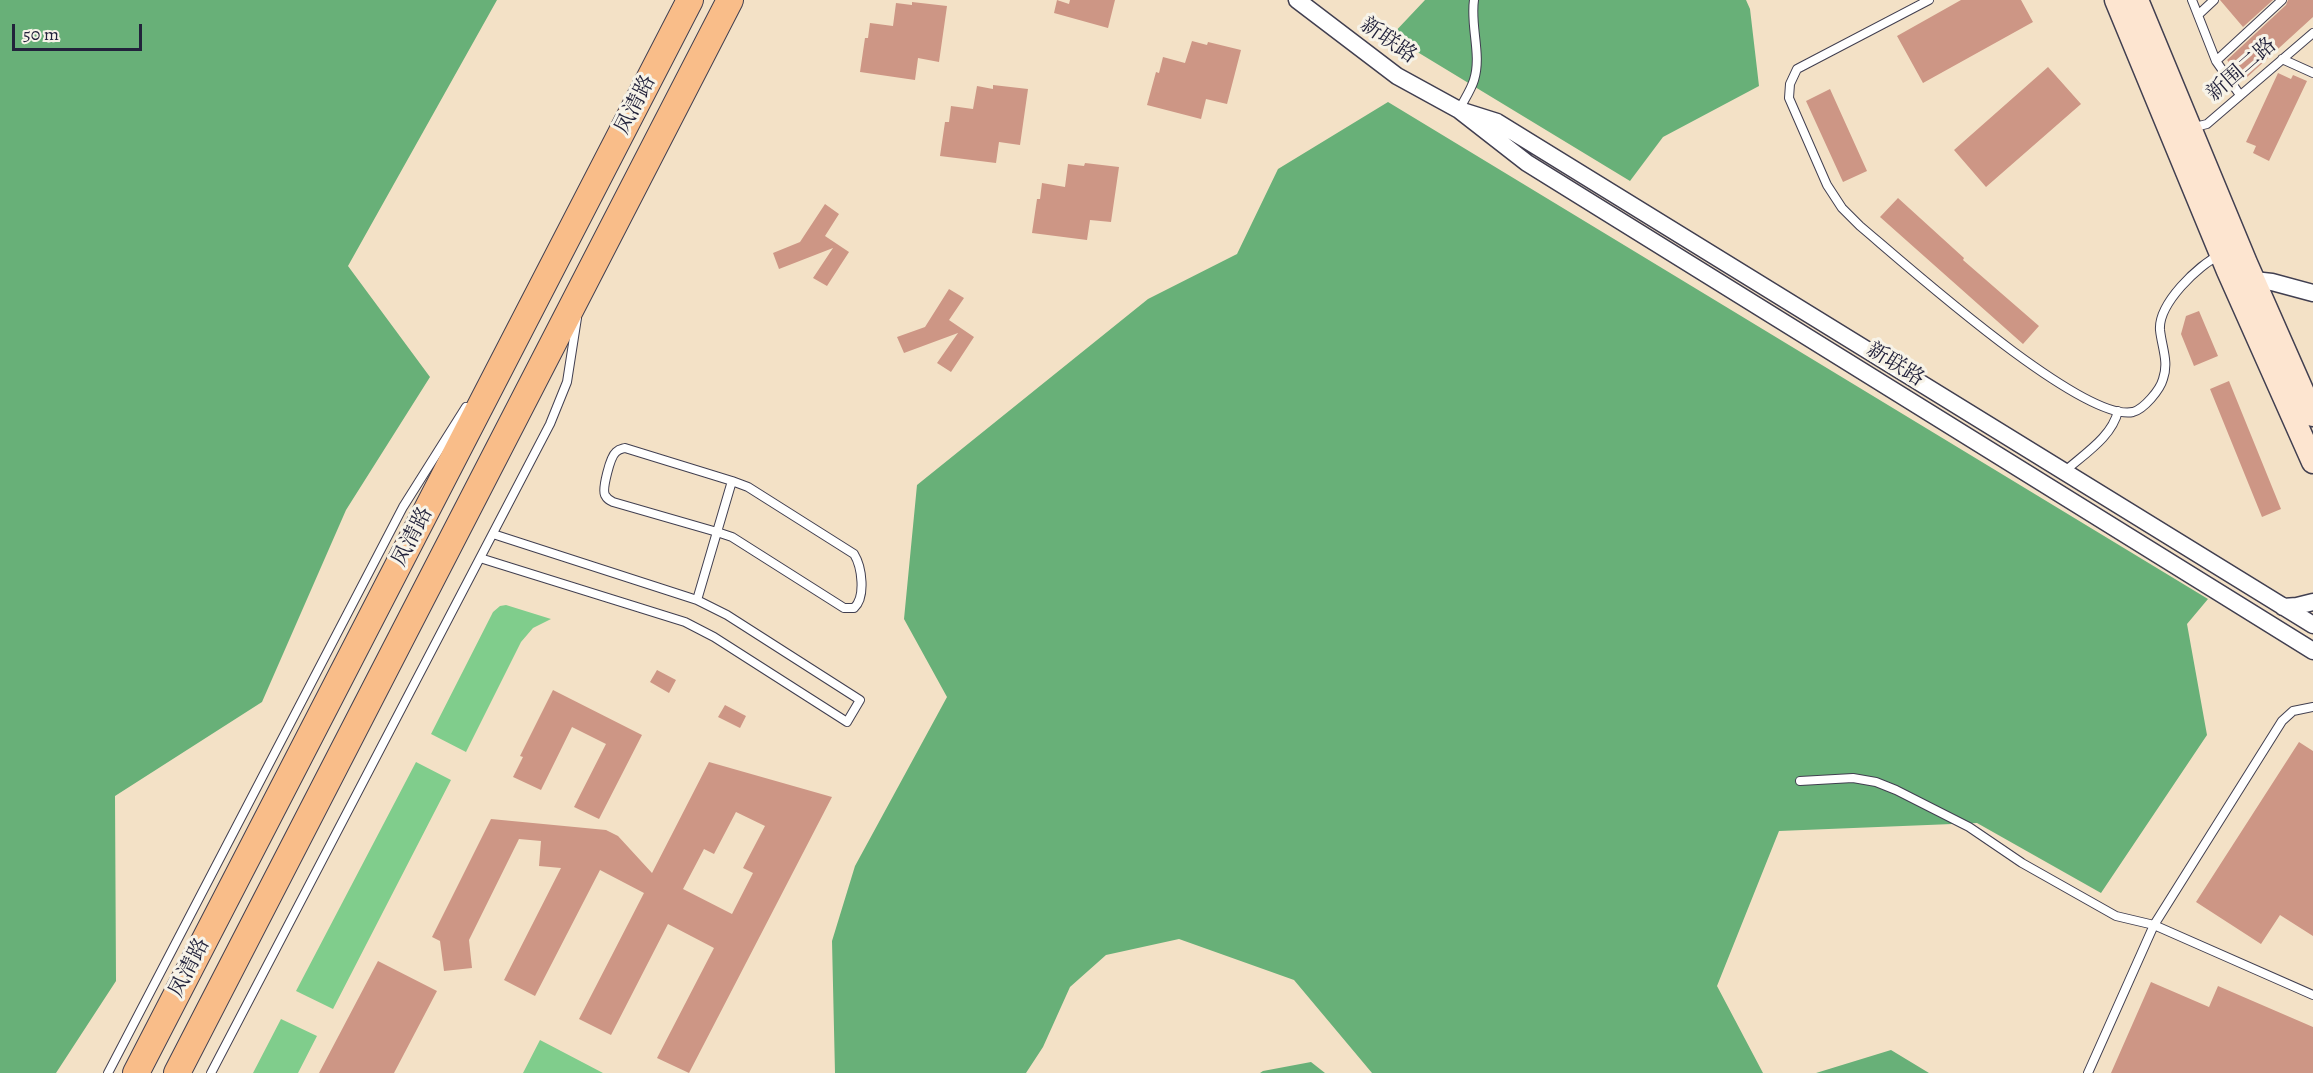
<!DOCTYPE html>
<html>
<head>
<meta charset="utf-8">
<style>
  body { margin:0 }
  #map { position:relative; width:2313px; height:1073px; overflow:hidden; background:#f3e1c6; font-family:Alegreya,serif }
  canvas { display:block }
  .scale { position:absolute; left:12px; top:24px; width:130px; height:27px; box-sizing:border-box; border:3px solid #22223b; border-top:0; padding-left:8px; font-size:18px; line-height:21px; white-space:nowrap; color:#22223b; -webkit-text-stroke:4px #f7f3e8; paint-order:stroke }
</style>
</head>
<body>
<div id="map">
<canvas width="2313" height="1073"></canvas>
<div class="scale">50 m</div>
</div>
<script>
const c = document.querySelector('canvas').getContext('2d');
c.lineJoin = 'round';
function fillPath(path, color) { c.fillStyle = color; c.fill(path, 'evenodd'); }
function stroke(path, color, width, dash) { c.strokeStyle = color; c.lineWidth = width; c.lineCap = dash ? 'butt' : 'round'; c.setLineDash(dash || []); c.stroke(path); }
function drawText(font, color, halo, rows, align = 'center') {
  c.font = font + ' Alegreya,"Noto Serif SC",serif'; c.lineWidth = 6; c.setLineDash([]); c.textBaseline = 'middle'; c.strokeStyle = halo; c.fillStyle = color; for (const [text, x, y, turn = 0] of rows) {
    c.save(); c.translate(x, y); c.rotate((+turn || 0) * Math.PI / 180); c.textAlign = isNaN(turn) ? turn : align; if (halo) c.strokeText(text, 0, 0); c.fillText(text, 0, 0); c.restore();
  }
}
fillPath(new Path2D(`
  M506 605 551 619 533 628 521 642 466 752 431 734 493 612 500 606Z
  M416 762 451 780 333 1009 296 991Z
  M281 1019 317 1036 298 1073H253Z
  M540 1040 603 1073H523Z`), '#80cd8c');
fillPath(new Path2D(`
  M0 0H497L348 266 430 377 346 510 262 702 115 796 116 981 56 1073H0Z
  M1425 0H1746L1750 9 1759 86 1663 137 1630 181 1391 36Z
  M1388 102 2208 599 2187 624 2207 735 2101 893 1977 823 1779 831 1717 986 1763 1073H1372L1294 980 1179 939 1106 955 1070 987 1043 1047 1026 1073H835L832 941 855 866 947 697 904 619 917 485 1148 299 1237 254 1278 169Z
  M1891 1050 1929 1073H1816Z
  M1311 1062 1325 1073H1260L1263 1071Z`), '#68b078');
fillPath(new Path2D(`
  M1057 0 1069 4 1070 0H1115L1108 28 1054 13Z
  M1961 0H2021L2033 22 1923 83 1897 36Z
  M2220 0H2273L2243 27Z
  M2288 0H2313V17L2245 79 2227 60 2286 5Z
  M912 2 947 6 939 62 918 58 915 80 860 72 865 38H868L870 23 893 26 896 3 912 5Z
  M1192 41 1207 45 1208 42 1241 50 1227 104 1206 99 1201 119 1147 105 1156 72 1159 73 1163 57 1185 63Z
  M2048 67 2081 104 1986 187 1954 150Z
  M2278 73 2291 79 2293 75 2307 81 2269 161 2253 153 2256 146 2246 142Z
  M993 85 1028 89 1020 145 999 142 996 163 940 156 945 122H949L951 106 973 109 977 86 993 89Z
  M1830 89 1867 171 1843 182 1806 101Z
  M1085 163 1119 167 1111 222 1090 220 1087 240 1032 233 1037 199H1040L1042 183 1065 187 1068 164 1084 166Z
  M1898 198 1964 258 1963 260 2039 326 2023 344 1880 217Z
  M825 204 839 214 825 236 849 252 827 286 813 278 833 248 779 269 773 253 800 242Z
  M949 289 964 298 949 320 974 337 951 372 937 363 958 333 904 353 897 337 925 327Z
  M2199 311 2218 356 2194 366 2181 334 2186 316Z
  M2229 381 2281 509 2262 517 2210 389Z
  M657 670 676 680 669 693 650 682Z
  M553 690 642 735 599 819 574 807 606 744 572 727 541 790 513 777 523 757 520 756Z
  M725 705 746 716 740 728 718 717Z
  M2299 742 2313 751V936L2280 915 2261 944 2196 902Z
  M709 762 832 797 689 1073 657 1058 714 948 668 924 611 1035 579 1019 644 893 600 870 535 996 504 980 561 868 539 866 541 841 519 839 469 940 472 968 444 971 440 941 432 937 491 819 606 830 618 836 652 873ZM736 812 765 826 743 868 753 873 732 914 683 889 704 849 714 854Z
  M378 961 437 991 394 1073H319Z
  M2151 982 2209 1007 2218 986 2313 1027V1073H2111Z`), '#cd9685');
const lane = new Path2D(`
  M1929 0 1797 69 1790 84 1789 98 1827 185 1842 208 1860 226C1903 262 2082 423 2133 412 2144 409 2160 390 2163 379 2169 362 2162 348 2160 330 2158 304 2198 265 2220 255
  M2192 0 2216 61 2240 95
  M2198 15 2214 0
  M2282 59 2313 73
  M2216 61 2282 0
  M1459 110C1464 100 1471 90 1474 80 1482 55 1470 26 1474 0
  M2191 128 2207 124 2313 33
  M2064 472C2084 454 2112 437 2118 411
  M480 558 685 622 714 637 847 722 860 700 727 615 697 600 493 534
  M697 600C709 560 720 521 732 481L625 448C621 449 619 449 616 452 610 457 602 489 605 495 607 499 609 500 613 502L717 532 732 537 844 608H854C866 597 862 567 854 554L748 487 732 481
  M1800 781 1853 778 1876 782 1896 790 1969 827 2022 863 2116 916 2154 925 2313 995
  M108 1073 403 507 466 407
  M211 1073 550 424 567 382 577 318
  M2088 1073 2154 925 2282 721 2293 711 2313 707`);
const street = new Path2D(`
  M1297 0 1397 76 1459 110
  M2254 280 2272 282 2313 293
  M2283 607 2297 606 2313 602
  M2313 625 1497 122 1459 110 1527 163 2313 651`);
const secondary = new Path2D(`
  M2116 0 2228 271 2313 462
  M2137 0 2246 263 2313 415`);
const primary = new Path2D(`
  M136 1073 690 0
  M177 1073 730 0`);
stroke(lane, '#413f50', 10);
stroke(street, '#413f50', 19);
stroke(secondary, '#413f50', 25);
stroke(primary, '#413f50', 28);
stroke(lane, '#fff', 8);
stroke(street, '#fff', 16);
stroke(secondary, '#fde5d0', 22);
stroke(primary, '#f9bd89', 26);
drawText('21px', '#22223b', '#f7f3e8', [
  ["新联路",1388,41,35],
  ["新围二路",2242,70,-41],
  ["凤清路",636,105,-63],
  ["新联路",1895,365,32],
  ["凤清路",413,537,-63],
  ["凤清路",190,968,-63]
]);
</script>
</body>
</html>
